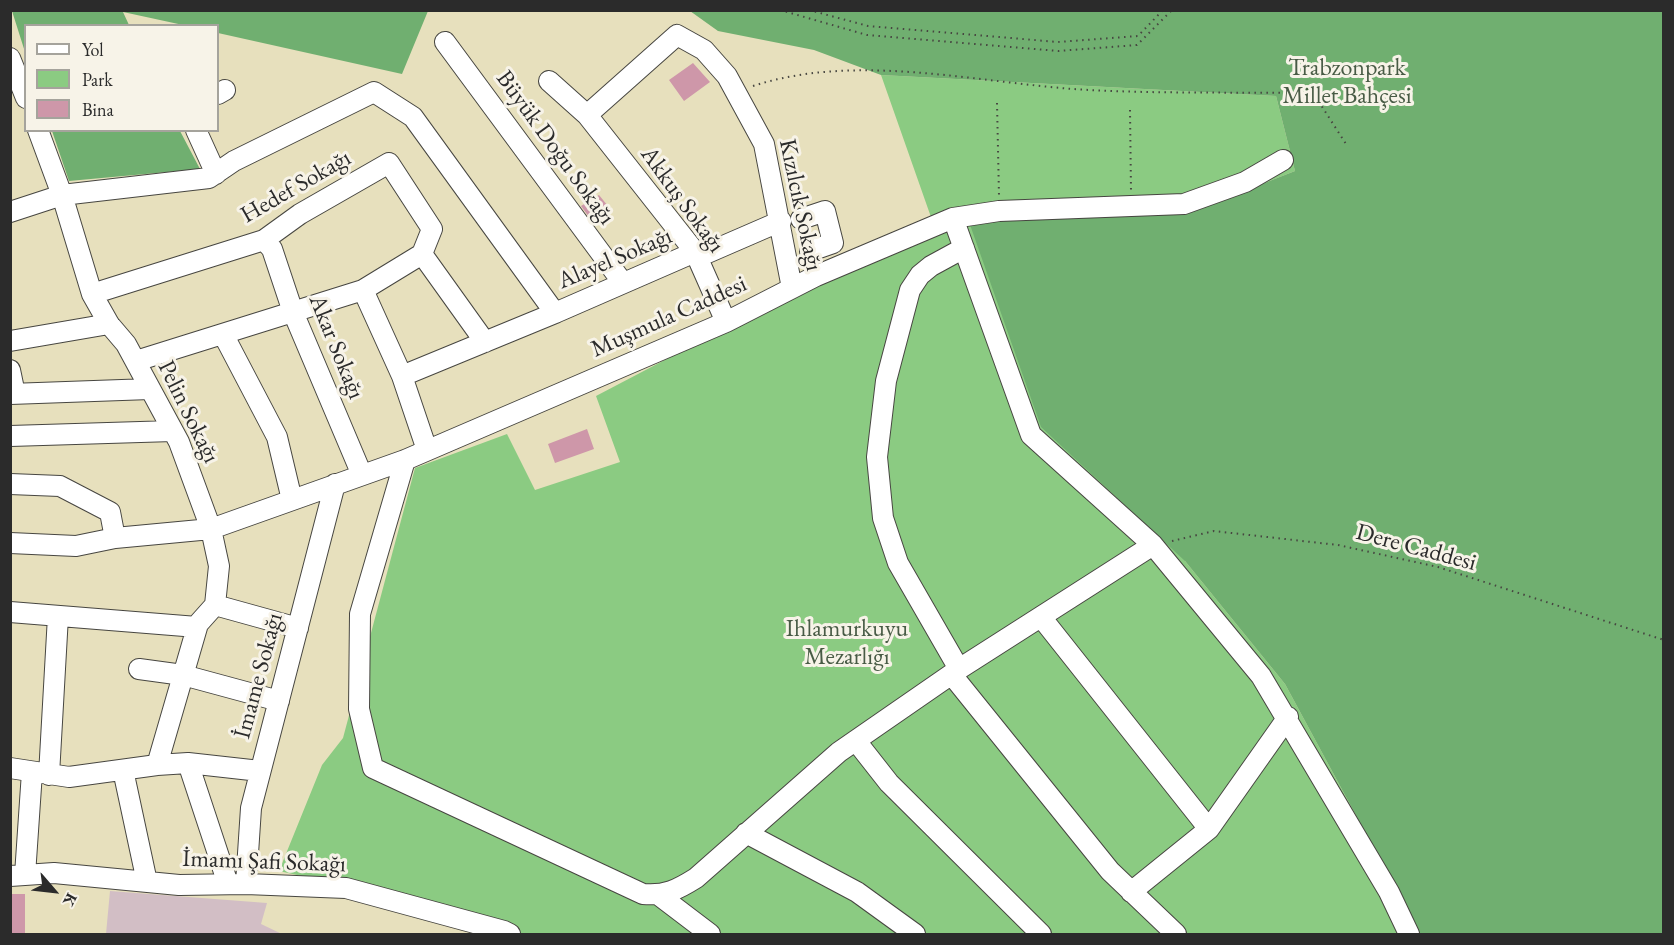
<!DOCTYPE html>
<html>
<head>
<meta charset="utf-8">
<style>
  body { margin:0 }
  #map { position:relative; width:1674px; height:945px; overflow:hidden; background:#e7e0bd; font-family:"EB Garamond",serif }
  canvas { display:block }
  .frame { position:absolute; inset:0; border:12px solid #2b2b2b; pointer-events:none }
  .legend { position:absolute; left:24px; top:24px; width:195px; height:108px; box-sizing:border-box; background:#f7f3e8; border:2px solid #a5a39c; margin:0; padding:8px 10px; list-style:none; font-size:18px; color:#2b2b2b }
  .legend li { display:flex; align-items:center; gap:12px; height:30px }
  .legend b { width:30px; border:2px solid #a5a39c }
  .north { position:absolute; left:24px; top:861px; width:60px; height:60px; -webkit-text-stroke:4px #f7f3e8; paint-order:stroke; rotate:118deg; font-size:16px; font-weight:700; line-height:24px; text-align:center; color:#2b2b2b }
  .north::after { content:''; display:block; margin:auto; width:21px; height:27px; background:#2b2b2b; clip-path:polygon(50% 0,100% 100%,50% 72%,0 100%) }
</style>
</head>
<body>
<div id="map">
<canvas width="1674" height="945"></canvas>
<div class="frame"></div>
<ul class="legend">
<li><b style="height:8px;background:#fff"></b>Yol</li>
<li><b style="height:16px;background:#8bcb82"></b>Park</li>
<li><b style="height:16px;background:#ce97a9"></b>Bina</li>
</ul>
<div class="north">K</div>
</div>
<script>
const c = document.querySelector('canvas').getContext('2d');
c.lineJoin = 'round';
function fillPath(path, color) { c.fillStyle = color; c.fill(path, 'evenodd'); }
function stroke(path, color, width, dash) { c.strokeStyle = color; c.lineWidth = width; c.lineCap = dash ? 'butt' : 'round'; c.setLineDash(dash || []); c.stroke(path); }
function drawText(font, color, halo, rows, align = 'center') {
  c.font = font + ' "EB Garamond",serif'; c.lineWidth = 6; c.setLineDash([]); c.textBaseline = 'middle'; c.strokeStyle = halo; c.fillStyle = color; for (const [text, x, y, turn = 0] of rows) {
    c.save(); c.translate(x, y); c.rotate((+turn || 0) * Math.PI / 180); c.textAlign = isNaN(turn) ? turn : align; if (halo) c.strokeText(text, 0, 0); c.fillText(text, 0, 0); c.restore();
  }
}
fillPath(new Path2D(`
  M110 891 267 903 261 924 282 934H106Z`), '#d2bec5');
fillPath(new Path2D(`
  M881 75 1276 96 1295 171 1211 204 1185 561 1285 684 1420 934H497L414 901 279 871 322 765 343 738 415 468 507 434 535 490 620 462 596 396 932 220Z`), '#8bcb82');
fillPath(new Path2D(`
  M12 11V10L428 11 402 74 218 33V26L183 25 123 12 129 25 26 26 25 52Z
  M690 11H1663V934H1420L1285 684 1185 561 1041 427 968 219 1211 204 1295 171 1276 96 881 75 814 50 718 31Z
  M52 131H180L200 169 69 181Z`), '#70af70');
fillPath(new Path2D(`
  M693 63 710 82 684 101 669 80Z
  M599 195 612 211 594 224 581 206Z
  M587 429 594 449 555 463 548 444Z
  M10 894H25V934H10Z`), '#ce97a9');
const minor = new Path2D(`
  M445 42 623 283
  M10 58 26 98
  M549 81 587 115 695 252 726 322
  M218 94 225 90
  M587 115 677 35 704 50 727 76 764 144 792 288
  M38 130 62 195 92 294 109 324 126 344 179 442 211 529 405 460 726 322 816 276 953 218 999 211 1184 204 1245 182 1283 160
  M196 130 216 174
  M10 212 62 195 209 178 234 161 374 92 413 117 555 313 402 376 363 290 136 361
  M953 218 1031 435 1153 545 1261 676 1389 892 1409 934
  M801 219 825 211 833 243 810 251
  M264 240 272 249 293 312 362 475
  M698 257 781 221
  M363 290 422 254
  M92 294 264 240 300 214 389 163 432 229 422 254 485 342
  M555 313 695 252
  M223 334 277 437 292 500
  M10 341 109 324
  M10 370 15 394
  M402 376 427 450
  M10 394 150 389
  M10 436 173 431
  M405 460 360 614 359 709 373 768 643 894C665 896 677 890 696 878L839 752 959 669 1153 545
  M10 484 60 486 110 512 115 538
  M10 543 76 546 115 538 211 529 219 566 215 605 198 624 157 765 188 763 228 884
  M215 605 298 628
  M10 612 197 627
  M1041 617 1209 829
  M139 669 183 675 279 701
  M959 669 898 563 883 518 877 457 886 381 910 290 920 275 931 266 964 248
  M952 675 1110 871 1176 934
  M856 741 889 783 1041 934
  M188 763 260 771
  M10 768 69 777 157 765
  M123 770 147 882
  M49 775 58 616
  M746 833 857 892 915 934
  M25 875 32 772
  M10 876 54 873 179 885 246 884 346 888 504 931 510 934
  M246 884 251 808 335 484
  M1131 892 1209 829 1288 717
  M660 896 710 934`);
stroke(minor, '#474641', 22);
stroke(new Path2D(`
  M780 10 867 35 1058 51 1137 45 1172 10
  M809 10 868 26 1058 42 1138 36 1163 10
  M753 86C854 53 969 81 1073 89 1149 94 1225 92 1301 93L1319 102 1346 144
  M997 103 999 196
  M1130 110 1131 191
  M1172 541 1214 531 1338 545 1438 567 1664 640`), '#474641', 2, [1.5, 4.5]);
stroke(minor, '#fff', 20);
drawText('24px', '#485b45', '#f7f3e8', [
  ["Trabzonpark",1347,68],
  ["Millet Bahçesi",1347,96],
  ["Ihlamurkuyu",847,629],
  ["Mezarlığı",847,657]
]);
drawText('24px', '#2b2b2b', '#f7f3e8', [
  ["Büyük Doğu Sokağı",555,148,54],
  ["Hedef Sokağı",296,187,-30],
  ["Akkuş Sokağı",682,200,54],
  ["Kızılcık Sokağı",800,205,78],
  ["Alayel Sokağı",615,259,-23],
  ["Muşmula Caddesi",669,317,-24],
  ["Akar Sokağı",336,347,68],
  ["Pelin Sokağı",188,412,64],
  ["Dere Caddesi",1416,548,15],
  ["İmame Sokağı",259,676,-75],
  ["İmamı Şafi Sokağı",264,862,2]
]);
</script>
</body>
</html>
